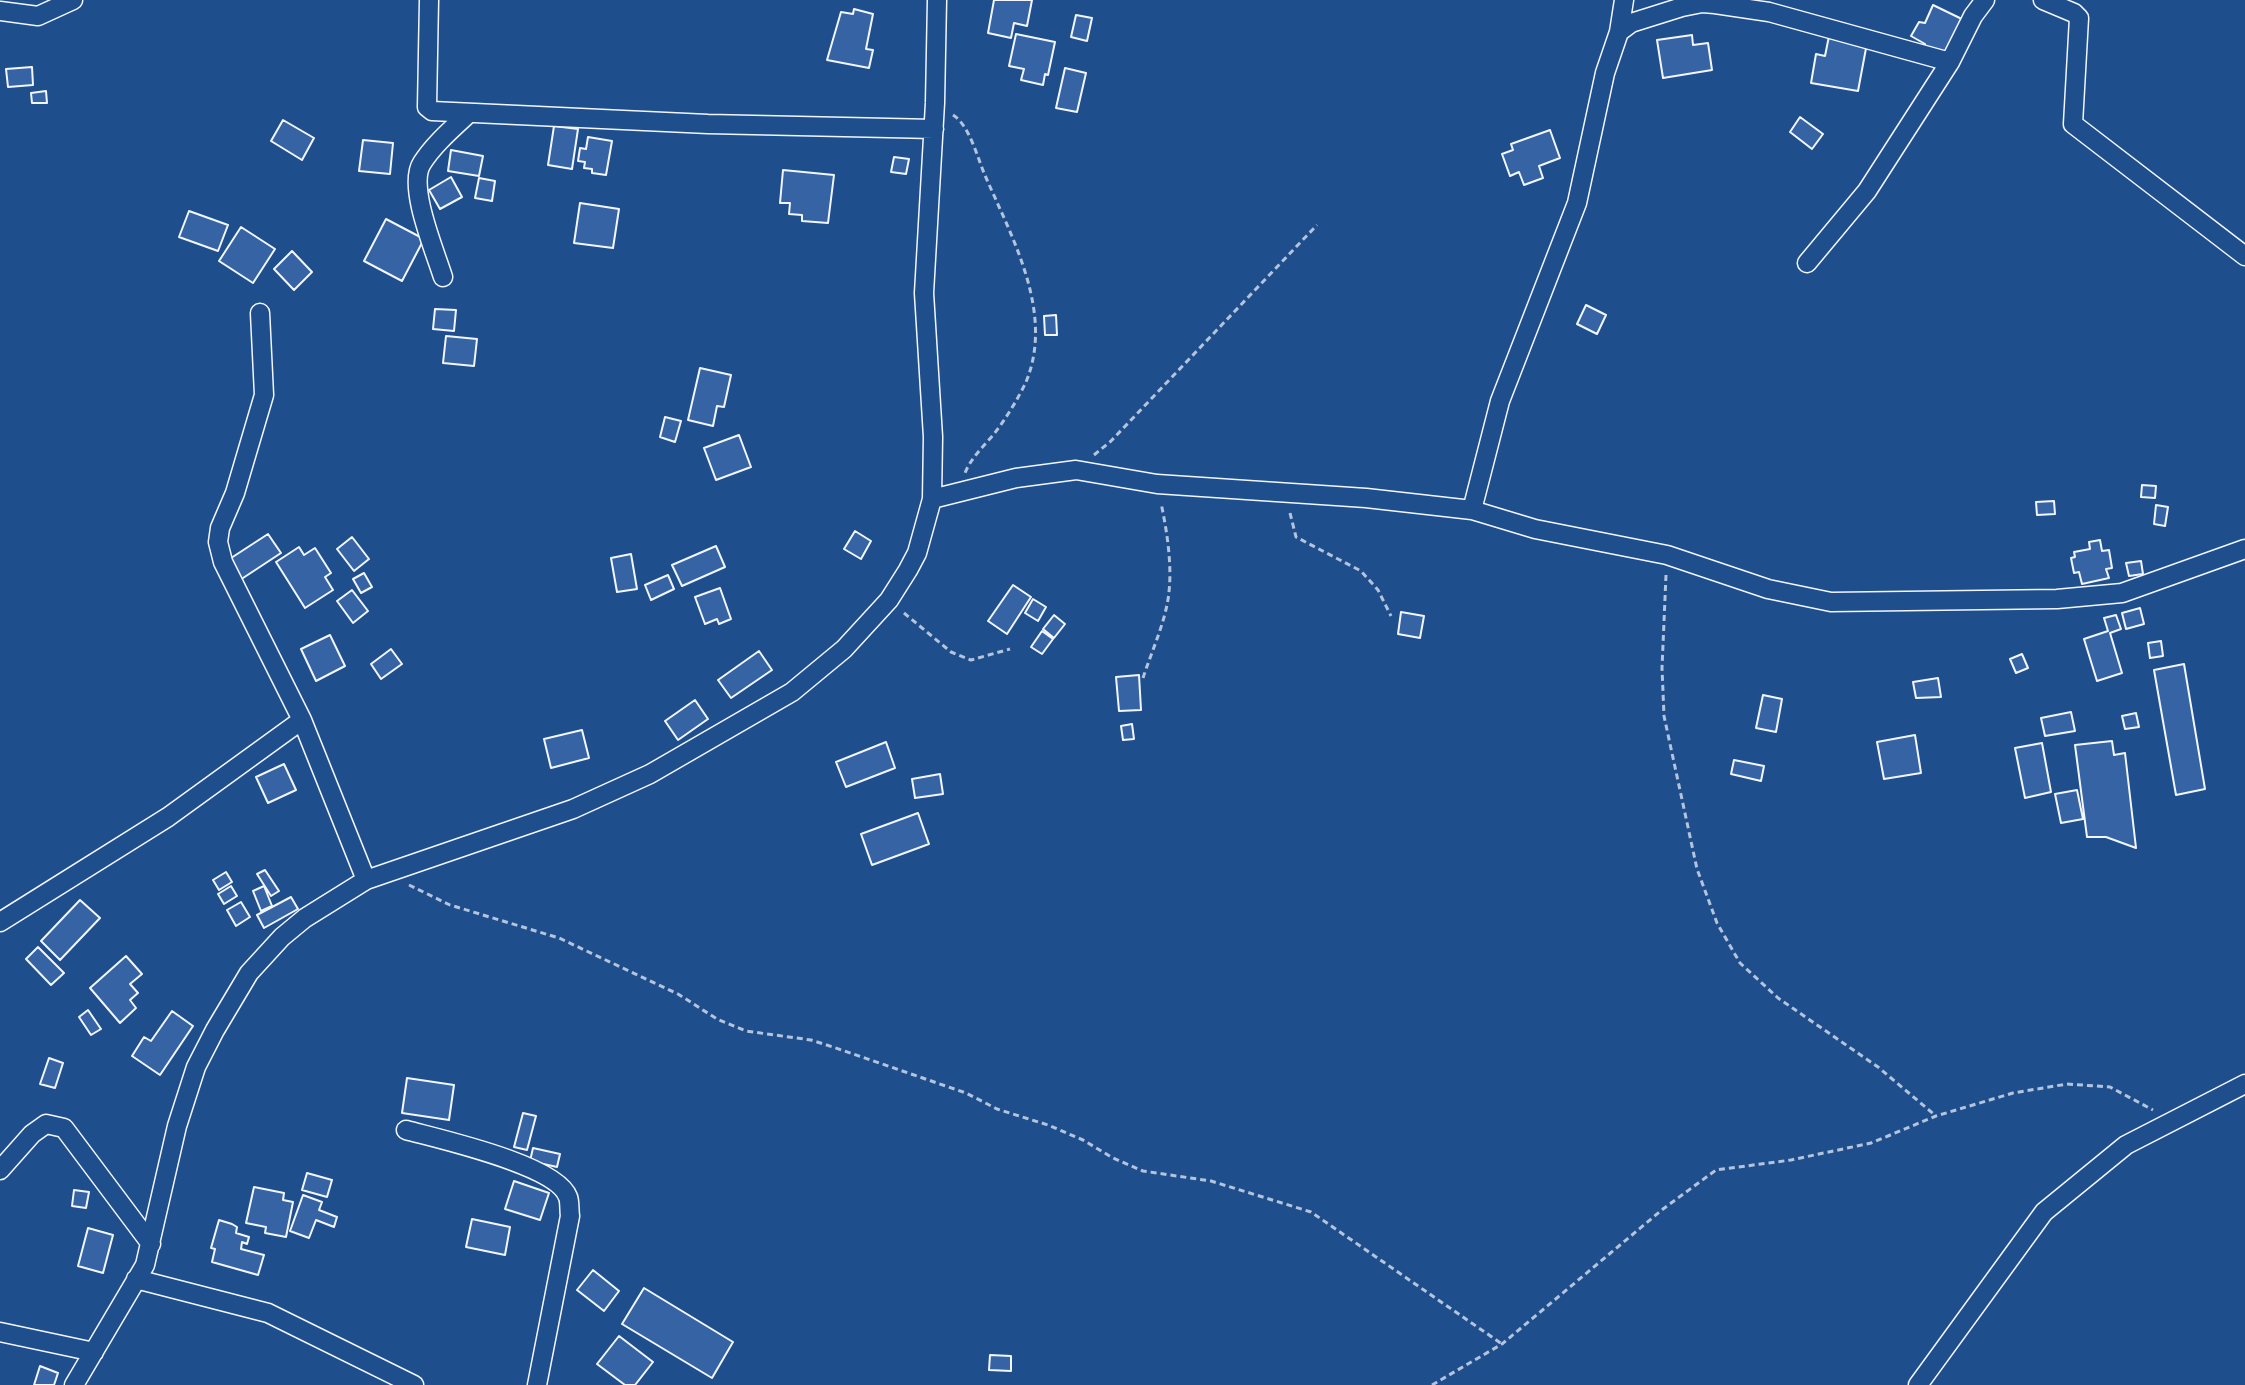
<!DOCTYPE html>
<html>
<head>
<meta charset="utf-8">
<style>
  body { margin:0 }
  canvas { display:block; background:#1f4e8c }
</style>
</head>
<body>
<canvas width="2245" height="1385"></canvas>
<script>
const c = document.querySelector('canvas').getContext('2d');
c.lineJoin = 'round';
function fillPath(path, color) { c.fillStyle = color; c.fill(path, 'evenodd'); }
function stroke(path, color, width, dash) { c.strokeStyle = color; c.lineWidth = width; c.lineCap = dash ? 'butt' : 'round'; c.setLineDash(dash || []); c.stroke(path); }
const building = new Path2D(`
  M994 0H1032L1027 26 1014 23 1011 38 988 33Z
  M1933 5 1968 22 1948 57 1924 50 1925 44 1911 36 1919 22 1925 23Z
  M854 9 873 14 866 49 873 50 869 68 827 60 841 12 853 14Z
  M1076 15 1092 18 1087 41 1071 37Z
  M1016 34 1055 42 1048 75 1045 74 1043 85 1021 80 1024 69 1009 66Z
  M1692 35 1693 45 1708 43 1712 70 1663 78 1657 40Z
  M1829 36 1867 43 1858 91 1811 83 1816 54 1825 56Z
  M32 67 33 85 8 87 6 69Z
  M1065 68 1086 73 1077 112 1056 108Z
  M46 91 47 103H32L31 93Z
  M1800 117 1823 134 1812 149 1790 132Z
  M283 120 314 138 302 160 271 141Z
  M554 126 578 129 572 169 548 165Z
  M1550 130 1560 158 1539 166 1543 178 1524 185 1519 172 1510 176 1502 154 1513 150 1511 144Z
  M588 137 612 141 606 175 592 173V169L584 168 585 162 578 161 580 148 586 149Z
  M363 140 393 143 390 174 359 171Z
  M451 150 483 156 479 176 448 171Z
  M894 157 909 159 906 174 891 172Z
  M783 170 834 175 828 223 802 221V215L789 214 790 203H780Z
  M451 177 462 197 440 209 429 190Z
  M479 178 495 181 492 201 475 198Z
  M580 203 619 209 613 248 574 243Z
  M189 211 228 225 218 251 179 237Z
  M386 219 424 239 402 281 364 261Z
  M241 227 275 249 253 283 219 261Z
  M292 251 312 272 294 290 274 269Z
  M1586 305 1606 315 1597 334 1577 324Z
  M435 309 456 310 454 331 433 329Z
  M1056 315 1057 335H1045L1044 316Z
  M446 336 477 339 474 366 443 363Z
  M700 368 731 375 724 407 717 406 713 426 688 420Z
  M665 417 681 421 675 442 660 437Z
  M739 435 751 467 716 480 704 448Z
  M2142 485 2156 486 2155 498 2141 497Z
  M2054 501 2055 514 2037 515 2036 502Z
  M2156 505 2168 507 2165 526 2154 524Z
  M855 531 871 541 861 559 844 549Z
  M268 534 281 553 240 580 228 560Z
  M352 537 369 559 354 571 337 549Z
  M2100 540 2102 551 2109 550 2112 568 2106 569 2109 578 2082 584 2079 572 2074 573 2071 558 2075 557 2074 552 2090 549 2089 542Z
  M716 546 725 567 682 586 672 565Z
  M299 547 304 555 315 548 331 573 325 577 333 590 305 608 276 562Z
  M631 554 637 589 617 592 611 558Z
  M2141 561 2143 574 2129 576 2126 563Z
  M364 573 372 587 361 593 353 579Z
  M668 575 674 589 651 600 645 585Z
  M1013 585 1031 597 1007 634 988 621Z
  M720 588 731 619 719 624 717 619 705 624 695 597Z
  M352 590 368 611 353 623 337 601Z
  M1033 599 1046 607 1038 621 1025 613Z
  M2140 608 2144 624 2126 629 2122 613Z
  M1401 612 1424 616 1420 638 1398 634Z
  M1054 615 1065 624 1054 638 1043 629Z
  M2116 615 2121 629 2110 633 2122 673 2097 681 2084 639 2108 631 2104 618Z
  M1042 631 1053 639 1042 654 1031 647Z
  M330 635 345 666 316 681 301 649Z
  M2161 641 2163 656 2150 658 2148 643Z
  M391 649 402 664 381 679 371 664Z
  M759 651 772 670 731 698 718 680Z
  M2022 654 2028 668 2016 673 2010 659Z
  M2184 664 2205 789 2176 795 2154 670Z
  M1139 675 1141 710 1119 711 1116 677Z
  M1938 678 1941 697 1916 698 1913 682Z
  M1763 695 1782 699 1776 732 1756 728Z
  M695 700 708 719 678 740 665 721Z
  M2071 712 2075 731 2045 736 2041 718Z
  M2136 713 2139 727 2125 729 2122 716Z
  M1132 724 1134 739 1123 740 1121 726Z
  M582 730 589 758 551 768 544 739Z
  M1915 735 1921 773 1884 779 1877 742Z
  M2112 741 2114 755 2125 753 2136 848 2106 837H2087L2075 745Z
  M886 742 895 768 846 787 836 762Z
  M2042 743 2051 792 2025 798 2015 748Z
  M1734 760 1764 766 1761 781 1731 774Z
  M284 764 296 790 268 803 256 777Z
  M940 774 943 794 915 798 912 779Z
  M2077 790 2083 819 2061 823 2055 794Z
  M918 813 929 844 872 865 861 834Z
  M265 870 279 891 271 896 257 874Z
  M226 872 232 882 219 890 213 880Z
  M231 886 237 896 224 904 218 894Z
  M264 886 272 906 261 911 253 891Z
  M291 897 298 909 264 928 257 915Z
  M80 900 100 918 60 960 41 941Z
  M241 902 250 917 236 926 227 910Z
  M38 947 64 973 51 985 26 959Z
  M126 956 142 974 130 984 138 993 130 1000 136 1008 120 1023 90 988Z
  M88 1010 101 1029 91 1035 79 1017Z
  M172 1011 193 1026 160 1075 132 1056 144 1037 151 1041Z
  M49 1058 63 1063 55 1088 40 1084Z
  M407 1078 454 1085 449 1120 402 1113Z
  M523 1113 536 1116 527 1150 514 1147Z
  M533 1148 560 1154 557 1167 530 1161Z
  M307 1173 332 1180 327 1197 302 1190Z
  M514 1181 549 1193 540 1220 505 1209Z
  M254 1187 284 1193 283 1200 293 1202 286 1237 265 1233 266 1227 246 1223Z
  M74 1190 89 1192 86 1208 72 1206Z
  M303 1195 322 1202 319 1210 337 1217 334 1227 316 1220 309 1238 290 1231Z
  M472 1219 510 1227 505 1255 466 1247Z
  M219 1220 232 1224 237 1227 236 1233 249 1237 247 1244 242 1242 241 1249 264 1255 258 1275 212 1262 215 1249 211 1248Z
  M88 1228 113 1235 103 1273 78 1266Z
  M593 1270 619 1291 604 1311 577 1290Z
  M644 1288 733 1342 712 1378 622 1324Z
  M619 1336 653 1362 635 1385H625L597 1364Z
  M990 1355 1011 1356V1371L989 1370Z
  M40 1366 58 1373 54 1385H34Z`);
fillPath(building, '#3563a3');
stroke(building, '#f2f6ff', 2);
const street = new Path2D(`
  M429 0 427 107 432 111 708 124 934 129
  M2043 0 2074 13 2079 18 2073 124 2245 256
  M0 11 38 16 73 0
  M1619 32 1624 0
  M1807 263 1867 191 1950 62 1973 16 1985 0
  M443 277C435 251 407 186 422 163 434 144 453 128 469 113
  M260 313 264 395 235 493 220 528 218 542 223 562 302 720 366 880
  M932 499 1016 478 1076 470 1157 484 1366 498 1472 510 1535 529 1667 555 1768 589 1831 602 2057 599 2122 593 2245 549
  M1472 510 1500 401 1577 203 1605 73 1619 32 1631 23 1682 7 1702 3 1715 4 1769 12 1950 62
  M0 922 168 817 302 720
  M406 1130C439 1139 557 1165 568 1197 570 1202 569 1210 570 1216L537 1385
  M0 1170 32 1134 46 1124 64 1128 151 1244
  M136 1279 268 1313 414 1385
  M0 1332 94 1352
  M74 1385 145 1265 177 1126 196 1067 215 1030 249 973 282 937 305 918 366 880 573 809 650 774 792 692 844 649 889 600 908 570 917 553 932 499 933 437 924 293 935 103 937 0
  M1918 1385 2044 1212 2126 1145 2245 1084`);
stroke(street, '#f2f6ff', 21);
stroke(new Path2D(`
  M953 115C969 125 977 156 984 173 1011 236 1055 312 1026 382 1018 399 1005 420 994 434 983 447 971 458 965 473
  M1094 455 1111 441 1317 225
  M1290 513 1296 537 1361 571 1378 590 1391 616
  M1666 575 1662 668 1664 716 1697 869 1717 923 1740 963 1778 998 1878 1067 1936 1116
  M904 613 951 652 971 660 1010 649
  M1143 678C1152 650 1166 621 1169 592 1172 564 1167 531 1161 503
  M409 885 450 905 559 938 678 994 717 1019 746 1031 811 1040 833 1047 966 1093 997 1109 1048 1125 1083 1140 1113 1158 1143 1171 1211 1181 1311 1212 1502 1344
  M1432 1385 1502 1344 1663 1209 1716 1170 1791 1160 1871 1143 1936 1116 2013 1093 2067 1084 2110 1087 2153 1110`), '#b3c4dc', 3, [6, 4]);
stroke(street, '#1f4e8c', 18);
</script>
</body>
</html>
